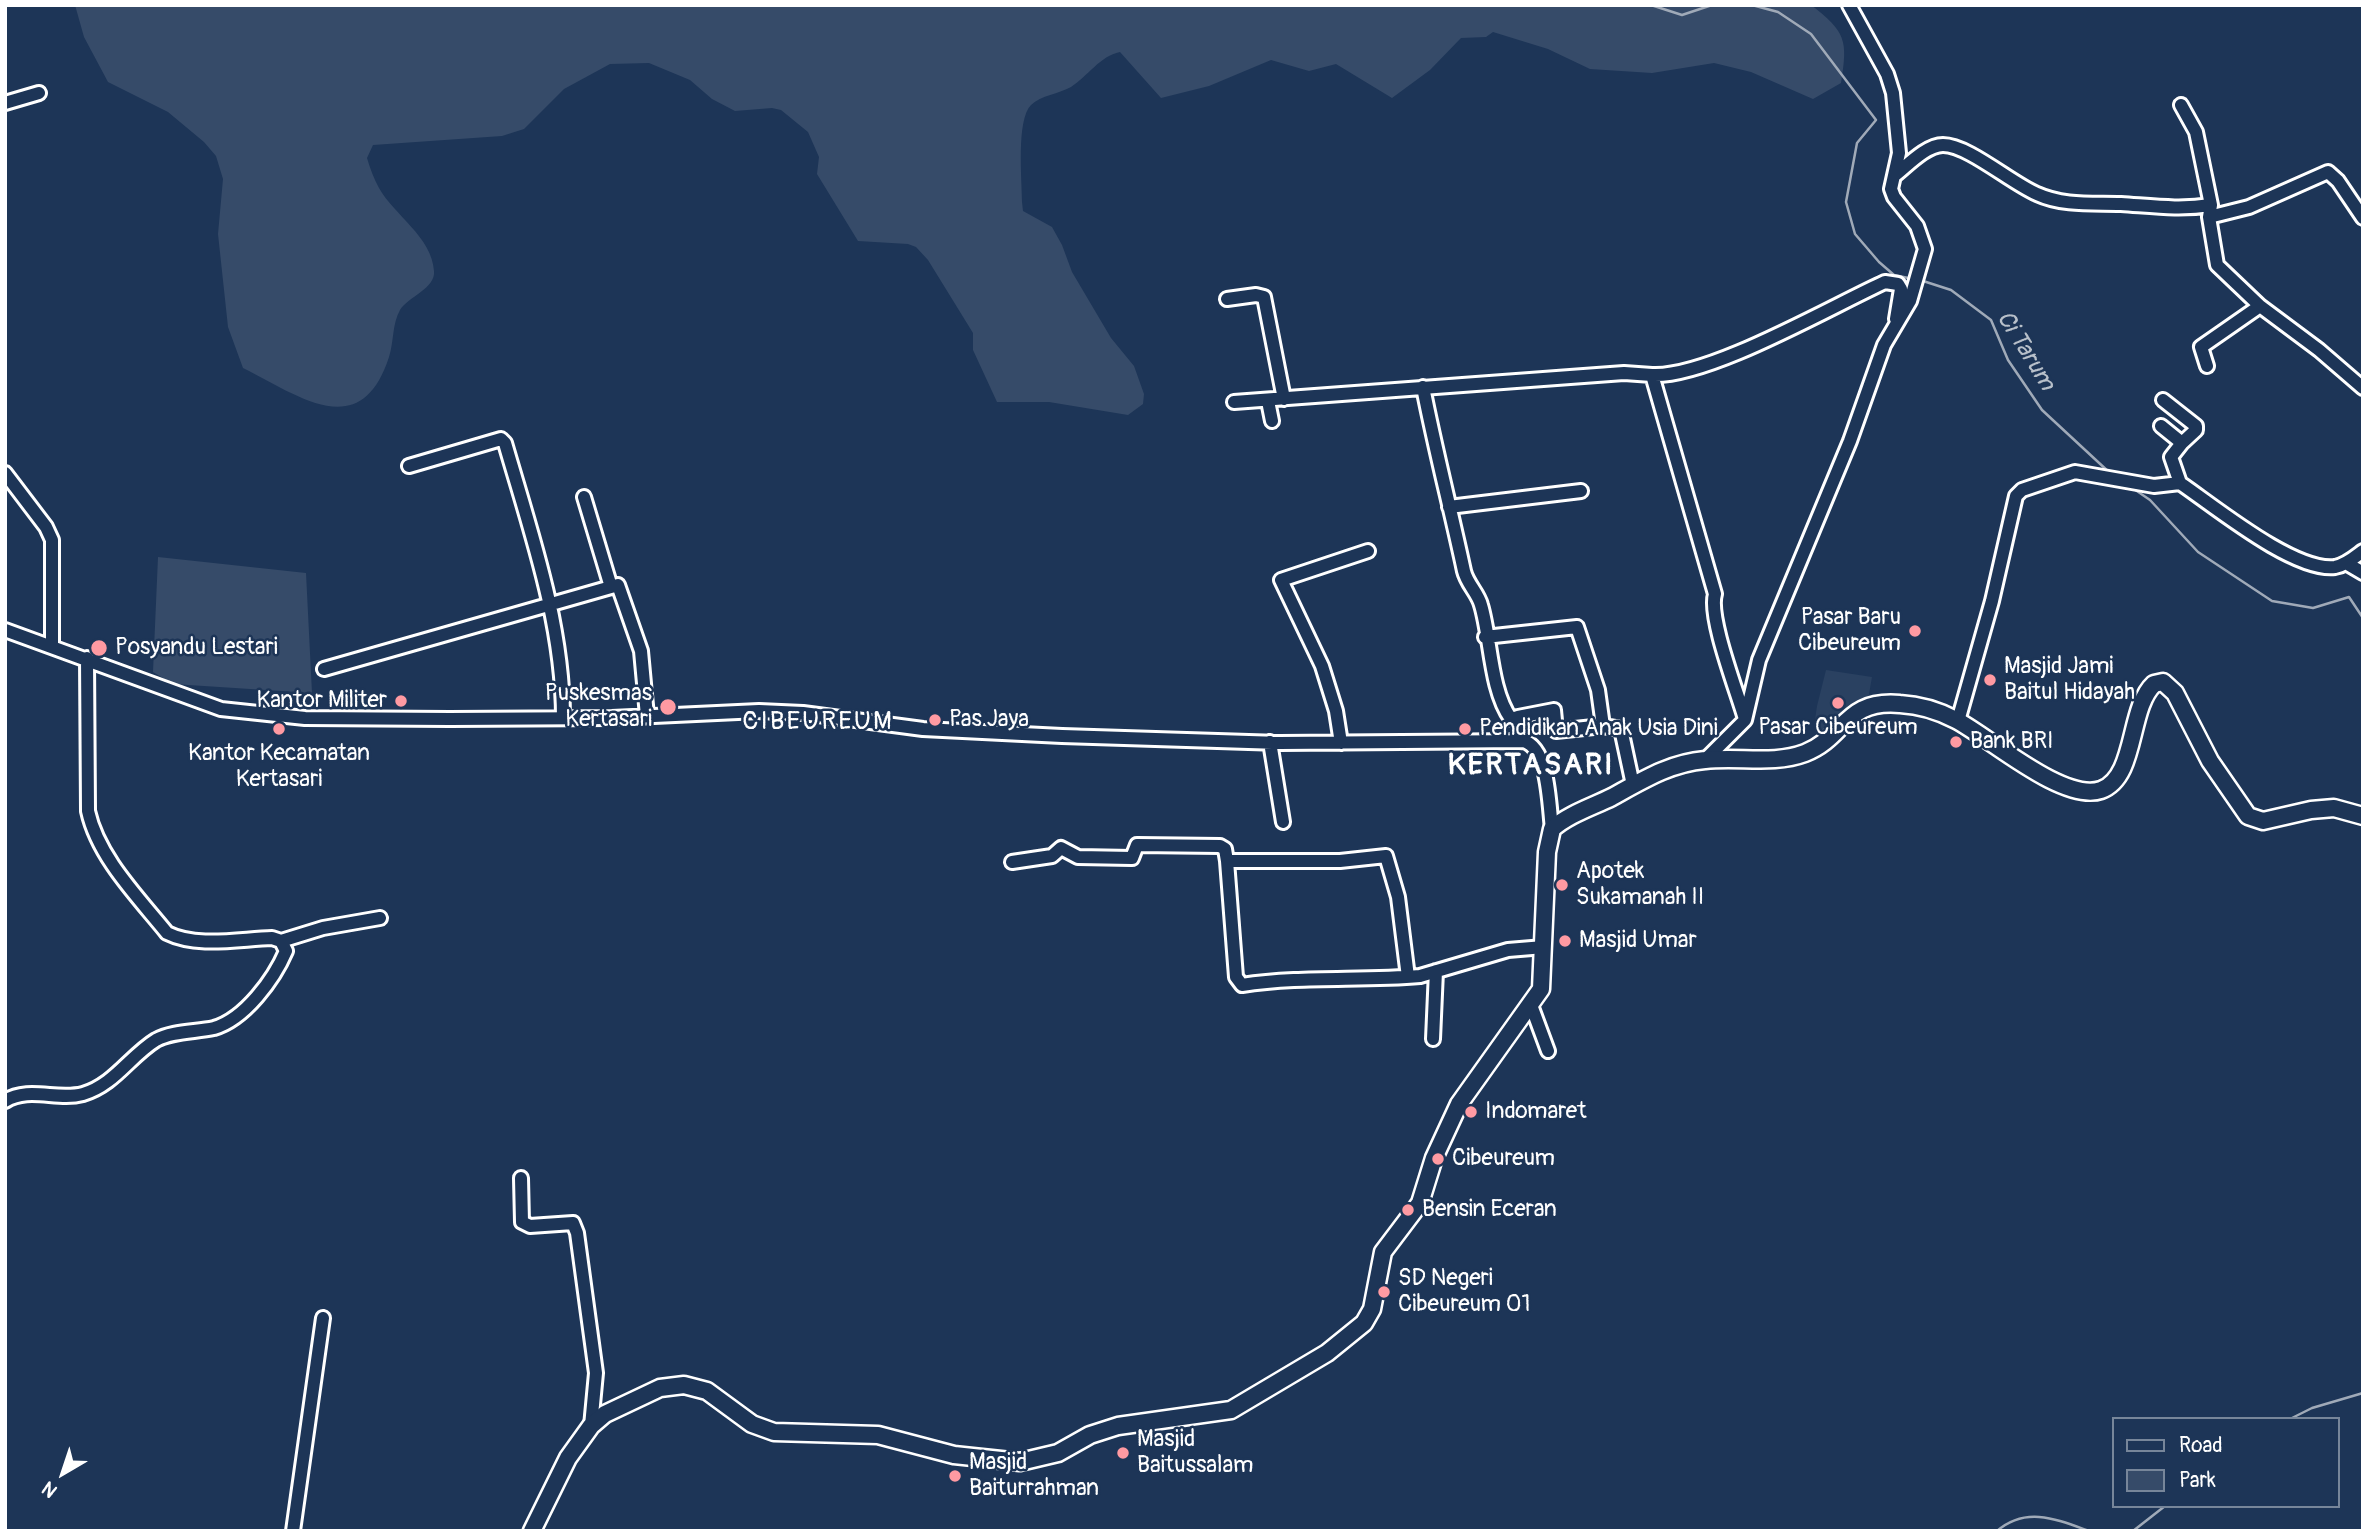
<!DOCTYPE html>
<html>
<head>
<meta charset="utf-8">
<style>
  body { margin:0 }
  #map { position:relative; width:2368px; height:1536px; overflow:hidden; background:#1d3557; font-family:Pangolin,sans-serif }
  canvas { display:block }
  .frame { position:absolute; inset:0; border:7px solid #fff; pointer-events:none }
  .legend { position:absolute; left:2112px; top:1417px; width:228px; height:91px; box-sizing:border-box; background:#1d3557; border:2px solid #77869a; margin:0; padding:9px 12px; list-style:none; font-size:21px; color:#fff }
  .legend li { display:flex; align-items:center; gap:14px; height:35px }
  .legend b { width:35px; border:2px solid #77869a }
  .north { position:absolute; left:28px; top:1438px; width:70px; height:70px; -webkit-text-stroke:5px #1d3557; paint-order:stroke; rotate:219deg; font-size:19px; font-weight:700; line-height:28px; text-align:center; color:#fff }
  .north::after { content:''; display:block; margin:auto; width:24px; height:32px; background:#fff; clip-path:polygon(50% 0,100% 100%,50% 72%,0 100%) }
</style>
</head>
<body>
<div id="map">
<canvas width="2368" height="1536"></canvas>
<div class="frame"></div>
<ul class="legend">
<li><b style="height:9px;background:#1d3557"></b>Road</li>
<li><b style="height:19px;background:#364b69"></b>Park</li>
</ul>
<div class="north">N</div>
</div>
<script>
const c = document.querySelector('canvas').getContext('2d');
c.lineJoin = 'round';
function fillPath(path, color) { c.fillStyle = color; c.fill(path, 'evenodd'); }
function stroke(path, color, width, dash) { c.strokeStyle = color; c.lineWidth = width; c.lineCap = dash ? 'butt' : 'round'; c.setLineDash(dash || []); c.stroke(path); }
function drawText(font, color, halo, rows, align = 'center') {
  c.font = font + ' Pangolin,sans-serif'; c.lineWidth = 5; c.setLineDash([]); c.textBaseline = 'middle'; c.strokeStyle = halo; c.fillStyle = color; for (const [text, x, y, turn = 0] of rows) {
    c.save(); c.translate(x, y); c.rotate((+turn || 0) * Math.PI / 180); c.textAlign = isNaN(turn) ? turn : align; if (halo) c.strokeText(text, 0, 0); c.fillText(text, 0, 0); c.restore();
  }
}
fillPath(new Path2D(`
  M1826 670 1872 677 1868 700 1852 706 1819 738 1815 720 1817 706Z`), '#2a4161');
fillPath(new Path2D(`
  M75 5H1811C1846 32 1848 40 1841 83L1813 99 1751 72 1714 63 1652 73 1590 69 1548 49 1493 32 1486 37 1461 38 1430 70 1392 98 1336 64 1309 71 1271 60 1209 86 1161 98 1120 52C1100 56 1088 76 1071 87 1059 94 1041 95 1031 105 1016 120 1022 180 1022 202L1023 211 1052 227 1062 245 1072 272 1111 338 1134 366 1144 394 1143 404 1128 415 1049 402H997L973 350V333L928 260 916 247 908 244 858 241 817 174 819 157 808 132 781 110 772 108 735 111 712 99 690 80 649 63 610 64 564 89 524 129 502 136 373 145 367 158C370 168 374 179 379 188 394 215 432 237 434 271 436 288 408 297 400 310 392 324 394 342 389 357 361 444 299 396 243 368L228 327 218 234 223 179 216 156 204 142 168 112 108 82 84 37Z
  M158 557 306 573 312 693 173 684 153 672Z`), '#364b69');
stroke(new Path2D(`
  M1651 5 1682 15 1712 5
  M1752 5 1778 12 1811 34 1876 120 1857 143 1846 202 1855 234 1879 262 1894 275 1913 279
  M1920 280 1951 290 1991 320 2008 360 2042 410 2111 474
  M2131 487 2150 500 2198 552 2272 601 2313 608 2349 597 2363 618
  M2290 1419 2312 1408 2363 1393
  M1997 1531C2026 1506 2056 1519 2089 1531
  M2133 1531 2165 1506`), '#a0aab8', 2.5);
const street = new Path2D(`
  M5 103 39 93
  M2181 105 2196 132 2211 205
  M1894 176C1907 166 1926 145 1943 145 1968 145 2011 183 2037 194 2063 206 2093 203 2121 204 2152 206 2180 210 2211 205L2209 217 2217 265 2260 306 2201 347 2207 366
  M2209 217 2249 207 2328 172 2338 181 2363 218
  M1227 299 1256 295 1264 297 1284 399
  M2260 306 2319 350 2363 388
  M1423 387C1435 449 1451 510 1464 571 1467 584 1478 593 1481 605 1491 638 1490 690 1511 719L1518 717 1524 741
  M2163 400 2196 426V430L2182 443
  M1268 401 1272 421
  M1234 402 1624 373 1652 375
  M2161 426 2182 443 2171 457 2180 483
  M409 466 501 439 505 443C531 533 563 624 563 718
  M5 473 46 527 52 540V647
  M584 497 611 587
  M1449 507 1581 491
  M2346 563 2363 573
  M5 630 221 709 305 718 450 719 612 718 759 711 803 713 923 729 1062 736 1280 743 1524 741C1549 749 1549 806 1552 829
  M1485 637 1577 627 1598 690 1603 726 1556 731 1554 710 1518 717
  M324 669 618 585 641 651 647 716
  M1745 719C1737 691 1708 617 1715 594L1652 375C1708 378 1830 307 1885 282L1898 284 1901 289 1896 319
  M1958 721 1992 601 2016 496 2022 490 2075 472 2154 486 2180 483C2214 506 2294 572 2335 567 2346 565 2355 557 2363 551
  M1603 726 1621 729 1633 785
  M1270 742 1283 822
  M1341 743 1336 711 1322 666 1281 580 1368 551
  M1706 759 1745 720 1759 660 1850 441 1884 345 1910 301 1925 249 1917 226 1894 197 1891 189 1899 153 1893 93 1887 74 1849 5
  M1012 862 1052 856 1061 848 1078 857 1132 858 1137 845 1220 846 1225 849 1227 861
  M281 941 323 928 380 918
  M1408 977 1398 897 1386 856 1340 861H1227L1236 977 1242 985C1301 976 1361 981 1420 976L1508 950 1544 947
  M1531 1005 1548 1051
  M1433 1039 1436 971
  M5 1101C29 1086 57 1101 83 1094 114 1085 130 1056 156 1040 172 1031 196 1032 214 1028 245 1019 274 979 286 951L281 941 272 938C239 939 197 948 167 933 138 897 98 857 88 811L87 658
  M521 1178 522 1222 530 1226 573 1223 577 1233 596 1373 591 1426
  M293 1531 323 1318`);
const secondary = new Path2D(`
  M532 1531 568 1458 591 1426 605 1414 660 1388 684 1385 707 1391 752 1424 774 1432 878 1435 954 1455 1020 1462 1058 1453 1090 1435 1118 1426 1231 1410 1327 1353 1364 1323 1372 1309 1383 1252 1420 1203 1434 1158 1459 1104 1541 989 1547 852 1552 829C1569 814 1592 807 1612 797 1643 780 1670 763 1705 760 1739 756 1773 765 1805 753 1846 737 1844 699 1900 704 1919 705 1939 711 1956 720 1989 737 2063 803 2101 790 2137 777 2128 708 2154 684L2163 682 2175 693 2210 761 2248 816 2263 821 2311 810 2334 808 2363 816`);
stroke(street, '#fff', 18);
stroke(secondary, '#fff', 21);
stroke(street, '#1d3557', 12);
stroke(secondary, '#1d3557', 16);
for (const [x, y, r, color] of [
  [1915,631,7,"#ff9aa2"],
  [99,648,9,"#ff9aa2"],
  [1990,680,7,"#ff9aa2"],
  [401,701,7,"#ff9aa2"],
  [1838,703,7,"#ff9aa2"],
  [668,707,9,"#ff9aa2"],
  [935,720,7,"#ff9aa2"],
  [279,729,7,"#ff9aa2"],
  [1465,729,7,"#ff9aa2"],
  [1956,742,7,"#ff9aa2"],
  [1562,885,7,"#ff9aa2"],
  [1565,941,7,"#ff9aa2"],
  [1471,1112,7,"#ff9aa2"],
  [1438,1159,7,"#ff9aa2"],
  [1408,1210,7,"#ff9aa2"],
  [1384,1292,7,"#ff9aa2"],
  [1123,1453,7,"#ff9aa2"],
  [955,1476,7,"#ff9aa2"]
]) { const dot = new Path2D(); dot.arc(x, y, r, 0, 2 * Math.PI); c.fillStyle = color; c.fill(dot); stroke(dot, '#1d3557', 2.5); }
drawText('23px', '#fff', '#1d3557', [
  ["Pasar Baru",1901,618,"right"],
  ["Cibeureum",1901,644,"right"],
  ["Posyandu Lestari",115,648],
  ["Masjid Jami",2004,667],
  ["Baitul Hidayah",2004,693],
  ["Puskesmas",652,694,"right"],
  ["Kertasari",652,720,"right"],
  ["Kantor Militer",387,701,"right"],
  ["Pas Jaya",949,720],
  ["Pasar Cibeureum",1838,728,"center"],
  ["Pendidikan Anak Usia Dini",1479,729],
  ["Bank BRI",1970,742],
  ["Kantor Kecamatan",279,754,"center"],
  ["Kertasari",279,780,"center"],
  ["Apotek",1576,872],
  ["Sukamanah II",1576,898],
  ["Masjid Umar",1579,941],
  ["Indomaret",1485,1112],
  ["Cibeureum",1452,1159],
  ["Bensin Eceran",1422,1210],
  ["SD Negeri",1398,1279],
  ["Cibeureum 01",1398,1305],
  ["Masjid",1137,1440],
  ["Baitussalam",1137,1466],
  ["Masjid",969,1463],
  ["Baiturrahman",969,1489]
], 'left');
drawText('italic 24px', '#b8c0ca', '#1d3557', [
  ["Ci Tarum",2025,351,58]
]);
c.letterSpacing = '2px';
drawText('26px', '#fff', '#1d3557', [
  ["CIBEUREUM",818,722]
]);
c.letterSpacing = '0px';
c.letterSpacing = '2px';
drawText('bold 30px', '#fff', '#1d3557', [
  ["KERTASARI",1531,766]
]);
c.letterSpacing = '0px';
</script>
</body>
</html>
